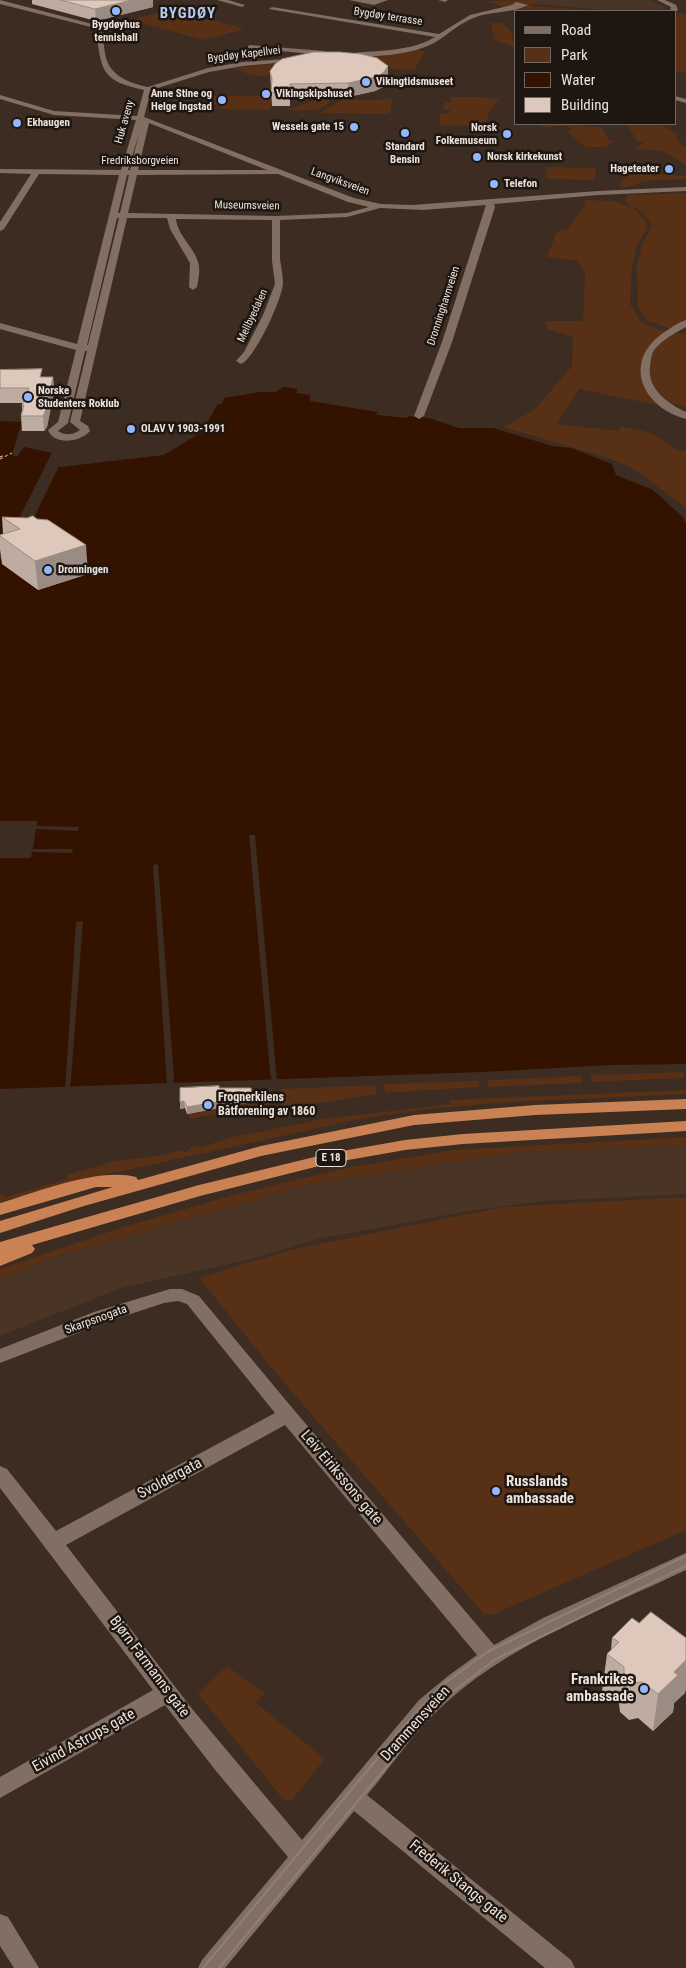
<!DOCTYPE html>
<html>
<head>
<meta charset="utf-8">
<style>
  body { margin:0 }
  #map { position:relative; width:686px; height:1968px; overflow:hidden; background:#3c2c21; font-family:"Roboto Condensed",sans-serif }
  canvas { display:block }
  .legend { position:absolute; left:514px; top:10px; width:162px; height:115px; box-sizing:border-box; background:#1d1611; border:1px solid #706762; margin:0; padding:6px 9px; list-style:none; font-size:15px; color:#ece1db }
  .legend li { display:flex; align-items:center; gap:10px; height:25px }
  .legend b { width:25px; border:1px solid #706762 }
</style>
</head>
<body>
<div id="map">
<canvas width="686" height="1968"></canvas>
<ul class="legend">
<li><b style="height:6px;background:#826f63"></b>Road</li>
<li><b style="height:14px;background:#573016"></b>Park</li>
<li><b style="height:14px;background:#331200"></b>Water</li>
<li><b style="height:14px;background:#dec8bb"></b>Building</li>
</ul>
</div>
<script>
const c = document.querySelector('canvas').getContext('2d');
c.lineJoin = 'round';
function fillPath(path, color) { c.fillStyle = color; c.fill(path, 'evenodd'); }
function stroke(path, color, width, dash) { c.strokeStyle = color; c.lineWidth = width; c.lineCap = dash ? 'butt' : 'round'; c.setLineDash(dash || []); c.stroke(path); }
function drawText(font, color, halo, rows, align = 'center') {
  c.font = font + ' "Roboto Condensed",sans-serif'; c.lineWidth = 5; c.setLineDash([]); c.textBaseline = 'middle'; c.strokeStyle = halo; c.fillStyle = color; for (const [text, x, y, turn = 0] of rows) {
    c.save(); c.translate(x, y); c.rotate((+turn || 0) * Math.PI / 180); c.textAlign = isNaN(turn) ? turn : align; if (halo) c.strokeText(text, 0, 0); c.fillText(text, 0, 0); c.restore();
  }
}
fillPath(new Path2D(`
  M512 0H651L665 8 663 11H618L532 4Z
  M686 1145V1194L545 1201 475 1210 317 1239 251 1259 121 1288 0 1336V1279L51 1258 315 1183 523 1152Z`), '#493426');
fillPath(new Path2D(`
  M531 0V6L604 11H515L484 1Z
  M172 9 245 29 203 40 130 20Z
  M678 13 686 14V73L675 72V14Z
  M491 23H502L511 32 515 47 494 40Z
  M414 50 425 51 415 69 402 70 373 65 275 73C260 80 247 74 232 68Z
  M213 96H272L270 110 220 109 222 105 212 104 213 101 223 100H210L211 97Z
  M451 97H480L500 100 491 108 486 122 466 126 439 125 440 114 450 113V110H443L445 102H451Z
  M322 98 330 101C323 113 298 110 286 110Z
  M346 98 349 100 392 99 390 114 319 113C330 109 335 102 346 98Z
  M536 124H584V126L602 127 609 140H613L607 147H585L567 131 571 130 568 126 543 127Z
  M627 124H660L677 134 678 142 686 147V165L663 151 633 149 644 143 637 141Z
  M546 167 596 168 595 180 547 179Z
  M628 171 686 176V179L644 181C635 184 635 188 622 187L620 184Z
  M686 193V319L671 329 646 320 638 307 637 266 642 245 652 226 642 212 633 207 646 221 647 229 637 245 632 266 630 304 641 322 660 330 686 334V408L674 404 657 405 579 389 557 424 620 431V426C630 428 641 430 651 433 663 438 672 452 686 451V508L634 469 608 458 503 427 534 410 572 366 573 337 547 329 546 321H583L585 274 577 261 547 257 557 231 566 230 585 205 584 200 612 201 632 207 625 202 628 195Z
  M683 1072 684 1078 592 1082 590 1075Z
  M581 1076 582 1083 488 1087 487 1080Z
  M478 1081 479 1086 477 1087 385 1093 384 1084Z
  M375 1085 377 1094 282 1109 281 1089Z
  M272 1089V1104L190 1119 187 1114 256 1101 253 1090Z
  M686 1090V1094L497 1103 430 1109 355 1120 68 1183 0 1202V1194L6 1197 68 1179 67 1175 115 1161 158 1156 181 1150 184 1152 191 1149 190 1146 201 1147 233 1137 322 1119 451 1104 450 1100Z
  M686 1137V1145L523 1152 315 1183 51 1258 0 1279V1269L120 1228 237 1194 346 1168 452 1150Z
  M686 1197V1530L492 1615 484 1614 275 1372 199 1278 290 1250 503 1207Z
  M227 1666 265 1693 256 1703 325 1759 291 1801 283 1799 198 1694Z`), '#573016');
fillPath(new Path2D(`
  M283 387 298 389 296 393 310 395V401L378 412 376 415 407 418 409 416 429 418 459 428H493L552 446 571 448 612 464 616 475 653 490 685 519 683 520 686 522V1064L612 1065 482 1072 0 1089V421L22 422 12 455 17 457 24 447 52 453 45 466 60 467 164 455 202 432 217 405 221 404 224 398 260 392H276Z`), '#331200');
fillPath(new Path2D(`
  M53 451 54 454 49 464H60L25 536 56 542 98 571 91 573 80 565 0 559V537L10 536Z
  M0 821H37V826L79 827 78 831 36 829 33 849H73L72 853 32 852 31 858H0Z
  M249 835H255L277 1081H272L270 1073Z
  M158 864 174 1077 172 1086H167L153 865Z
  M83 921 71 1080 69 1090H65L76 922Z`), '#3c2c21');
stroke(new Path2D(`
  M0 457 5 455
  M0 459 12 453`), '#f5ceb6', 1, [3, 2.5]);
fillPath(new Path2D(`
  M0 0 100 26C104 34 103 44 105 53 108 75 128 83 148 87L208 68 243 62 301 58 302 59 299 61 243 66 209 72 151 90 144 117 354 198 381 204 412 205 598 191 686 187V191L598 195 494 204 495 207 452 342 424 416 419 419 414 416 442 342 486 205 423 210 380 208 347 217 280 220C280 233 280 246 280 259 281 267 283 275 283 283 283 297 255 359 241 364L236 361 244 352 263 315 275 284 272 261V220L176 219C178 237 196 248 199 266 200 273 198 280 197 287L193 290 189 287 190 263 170 229 167 218H127L80 421 88 426 90 431C81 442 54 446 48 430L58 422 76 350 0 329V323L77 344 119 175 39 174 4 229 0 231V222L31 174 0 173V169L121 170 136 120 54 115 0 99V95L54 111 137 116 144 90C97 80 103 68 95 28L0 4ZM149 123 267 170H138ZM139 134 130 170H128ZM278 174 348 202 369 207 347 213 276 216 128 213 137 175ZM127 175H129L120 213H118ZM117 218H119L88 345H87ZM85 351H87L70 422 80 430C73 435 65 436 58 431L68 423Z
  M217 0H228L245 5 242 7Z
  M349 0H388L374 5Z
  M438 0H448L445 2Z
  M657 0H665L676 5 678 10 675 12 670 11 671 7Z
  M516 2 528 5C514 13 492 11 476 17 459 23 448 35 434 43 407 57 371 56 342 58L339 56 340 55C371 49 406 54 435 37L269 9 272 7 439 34 470 15 512 5Z
  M250 45 324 51 331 57 328 59 322 55 248 48V46Z
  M675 96 686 99V103L675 100Z
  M686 320V327C675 333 662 340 654 350 651 355 651 360 650 366 647 389 667 403 686 412V419C641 407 621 360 666 331 672 327 679 322 686 320Z
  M170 1289H182L199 1296 294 1410 494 1645 543 1618 686 1553V1570C600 1611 504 1645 435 1713 410 1737 390 1768 367 1795L571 1960 575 1968H545L354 1811 225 1968H198L202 1960 288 1857 216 1771 165 1705 0 1798V1777L153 1690 0 1488V1466L7 1469 56 1531 275 1413 187 1304 178 1301 164 1303 106 1322 0 1363V1349L94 1312ZM285 1425 477 1655 448 1676 419 1700 302 1840 193 1710 66 1545Z
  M0 1914 8 1917 39 1968H14L0 1946Z`), '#826f63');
fillPath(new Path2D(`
  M686 1099V1109L535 1115 414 1125 261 1156 84 1206 0 1233V1221L113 1187H96L0 1215V1203C37 1192 99 1167 136 1177L138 1180 261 1146 414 1115 535 1105Z
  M686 1121V1131L463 1144 405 1150 331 1163 200 1196 32 1245 35 1249 32 1253 0 1266V1242L199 1185 331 1153 405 1140 463 1134Z`), '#ca8254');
stroke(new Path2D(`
  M203 1968 406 1724 441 1686 487 1652 686 1556
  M219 1968 417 1730 451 1693 496 1659 686 1566`), '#8e8077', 2);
fillPath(new Path2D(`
  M32 0H153V7L96 21 32 4Z
  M388 66V79L383 87 375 91 348 97 290 98V106H272L270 71Z
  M0 370 43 377H53L54 392 47 427 44 431H22L21 416 22 411V405L23 403H0Z
  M2 517 88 574 38 590 2 564 0 549V535L3 534Z
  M219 1088 252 1102 187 1114 185 1108 180 1109V1102Z
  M639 1623 686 1638V1687L685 1693 674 1703 673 1712 653 1731 638 1718 629 1720 620 1712 619 1704 602 1691 607 1654 611 1650 612 1638Z`), '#bfaca1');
fillPath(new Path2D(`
  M132 0H153V7L96 21 95 9Z
  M388 66V79L383 87 375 91 348 97V83Z
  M53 377 54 392 47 427 44 431 43 416Z
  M86 545 88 574 38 590 35 561Z
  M252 1096V1102L187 1114V1107Z
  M184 1101 185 1108 180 1109V1102Z
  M686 1660V1687L685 1693 674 1703 673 1712 653 1731 658 1694 674 1672Z`), '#9b8c83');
const building = new Path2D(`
  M61 0H132L95 9Z
  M314 52H339L361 54 377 58 388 66 383 73 376 77 348 83 290 84 289 92H271L272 79 270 71 275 64 282 59Z
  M42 369 40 377H53L45 412 43 416H21L24 405H22L29 388H0V370Z
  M33 516 37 519 48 520 86 545 35 561 0 536V535L20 529 2 517 27 518Z
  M219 1086V1088H251L252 1096 187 1107 184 1101 180 1102V1088Z
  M651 1612 686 1638V1660L674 1672 678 1675 658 1694 642 1682 634 1683 624 1675V1667L607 1654 619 1642 612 1638 632 1618 639 1623Z`);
fillPath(building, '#dec8bb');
stroke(building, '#9b8c83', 1);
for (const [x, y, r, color] of [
  [116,11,5,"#92b7fd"],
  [366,82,5,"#92b7fd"],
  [266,94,5,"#92b7fd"],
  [222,100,5,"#92b7fd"],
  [17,123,5,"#92b7fd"],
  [354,127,5,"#92b7fd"],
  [405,133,5,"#92b7fd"],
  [507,134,5,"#92b7fd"],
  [477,157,5,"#92b7fd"],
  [669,169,5,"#92b7fd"],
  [494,184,5,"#92b7fd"],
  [28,397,5,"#92b7fd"],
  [131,429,5,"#92b7fd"],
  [48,570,5,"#92b7fd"],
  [208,1105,5,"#92b7fd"],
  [496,1491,5,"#92b7fd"],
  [644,1689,5,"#92b7fd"]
]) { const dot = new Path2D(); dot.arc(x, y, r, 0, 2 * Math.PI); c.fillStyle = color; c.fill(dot); stroke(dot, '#1d1611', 2); }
drawText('11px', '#ece1db', '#1d1611', [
  ["Bygdøy terrasse",388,17,9],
  ["Bygdøy Kapellvei",244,55,-7],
  ["Huk aveny",125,122,-74],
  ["Fredriksborgveien",140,161],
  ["Langviksveien",340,182,20],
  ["Museumsveien",247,206,1],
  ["Dronninghavnveien",444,306,-72],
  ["Mellbyedalen",253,316,-65]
]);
drawText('bold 11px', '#ece1db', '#1d1611', [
  ["Bygdøyhus",116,25,"center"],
  ["tennishall",116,38,"center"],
  ["Vikingtidsmuseet",376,82],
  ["Anne Stine og",212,94,"right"],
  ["Helge Ingstad",212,107,"right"],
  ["Vikingskipshuset",276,94],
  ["Ekhaugen",27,123],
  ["Wessels gate 15",344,127,"right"],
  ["Norsk",497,128,"right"],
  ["Folkemuseum",497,141,"right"],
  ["Standard",405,147,"center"],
  ["Bensin",405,160,"center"],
  ["Norsk kirkekunst",487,157],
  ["Hageteater",659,169,"right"],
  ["Telefon",504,184],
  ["Norske",38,391],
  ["Studenters Roklub",38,404],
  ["OLAV V 1903-1991",141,429],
  ["Dronningen",58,570]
], 'left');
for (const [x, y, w] of [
  [331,1158,30]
]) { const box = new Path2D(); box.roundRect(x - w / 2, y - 8.5, w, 17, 4); c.fillStyle = '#1d1611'; c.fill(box); stroke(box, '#ece1db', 1); }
drawText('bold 11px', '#ece1db', null, [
  ["E 18",331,1158]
]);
drawText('bold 12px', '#ece1db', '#1d1611', [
  ["Frognerkilens",218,1098],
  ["Båtforening av 1860",218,1112]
], 'left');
drawText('12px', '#ece1db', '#1d1611', [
  ["Skarpsnogata",96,1320,-20]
]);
c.letterSpacing = '1px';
drawText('bold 15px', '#b6cbf3', '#1d1611', [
  ["BYGDØY",188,14]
]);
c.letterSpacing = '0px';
drawText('15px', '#ece1db', '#1d1611', [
  ["Leiv Eirikssons gate",341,1478,50],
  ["Svoldergata",170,1479,-28],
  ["Bjørn Farmanns gate",149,1667,53],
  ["Drammensveien",416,1724,-48],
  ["Eivind Astrups gate",84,1741,-29],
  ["Frederik Stangs gate",458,1882,39]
]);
drawText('bold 15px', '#ece1db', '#1d1611', [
  ["Russlands",506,1482],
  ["ambassade",506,1499],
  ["Frankrikes",634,1680,"right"],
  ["ambassade",634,1697,"right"]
], 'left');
</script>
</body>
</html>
